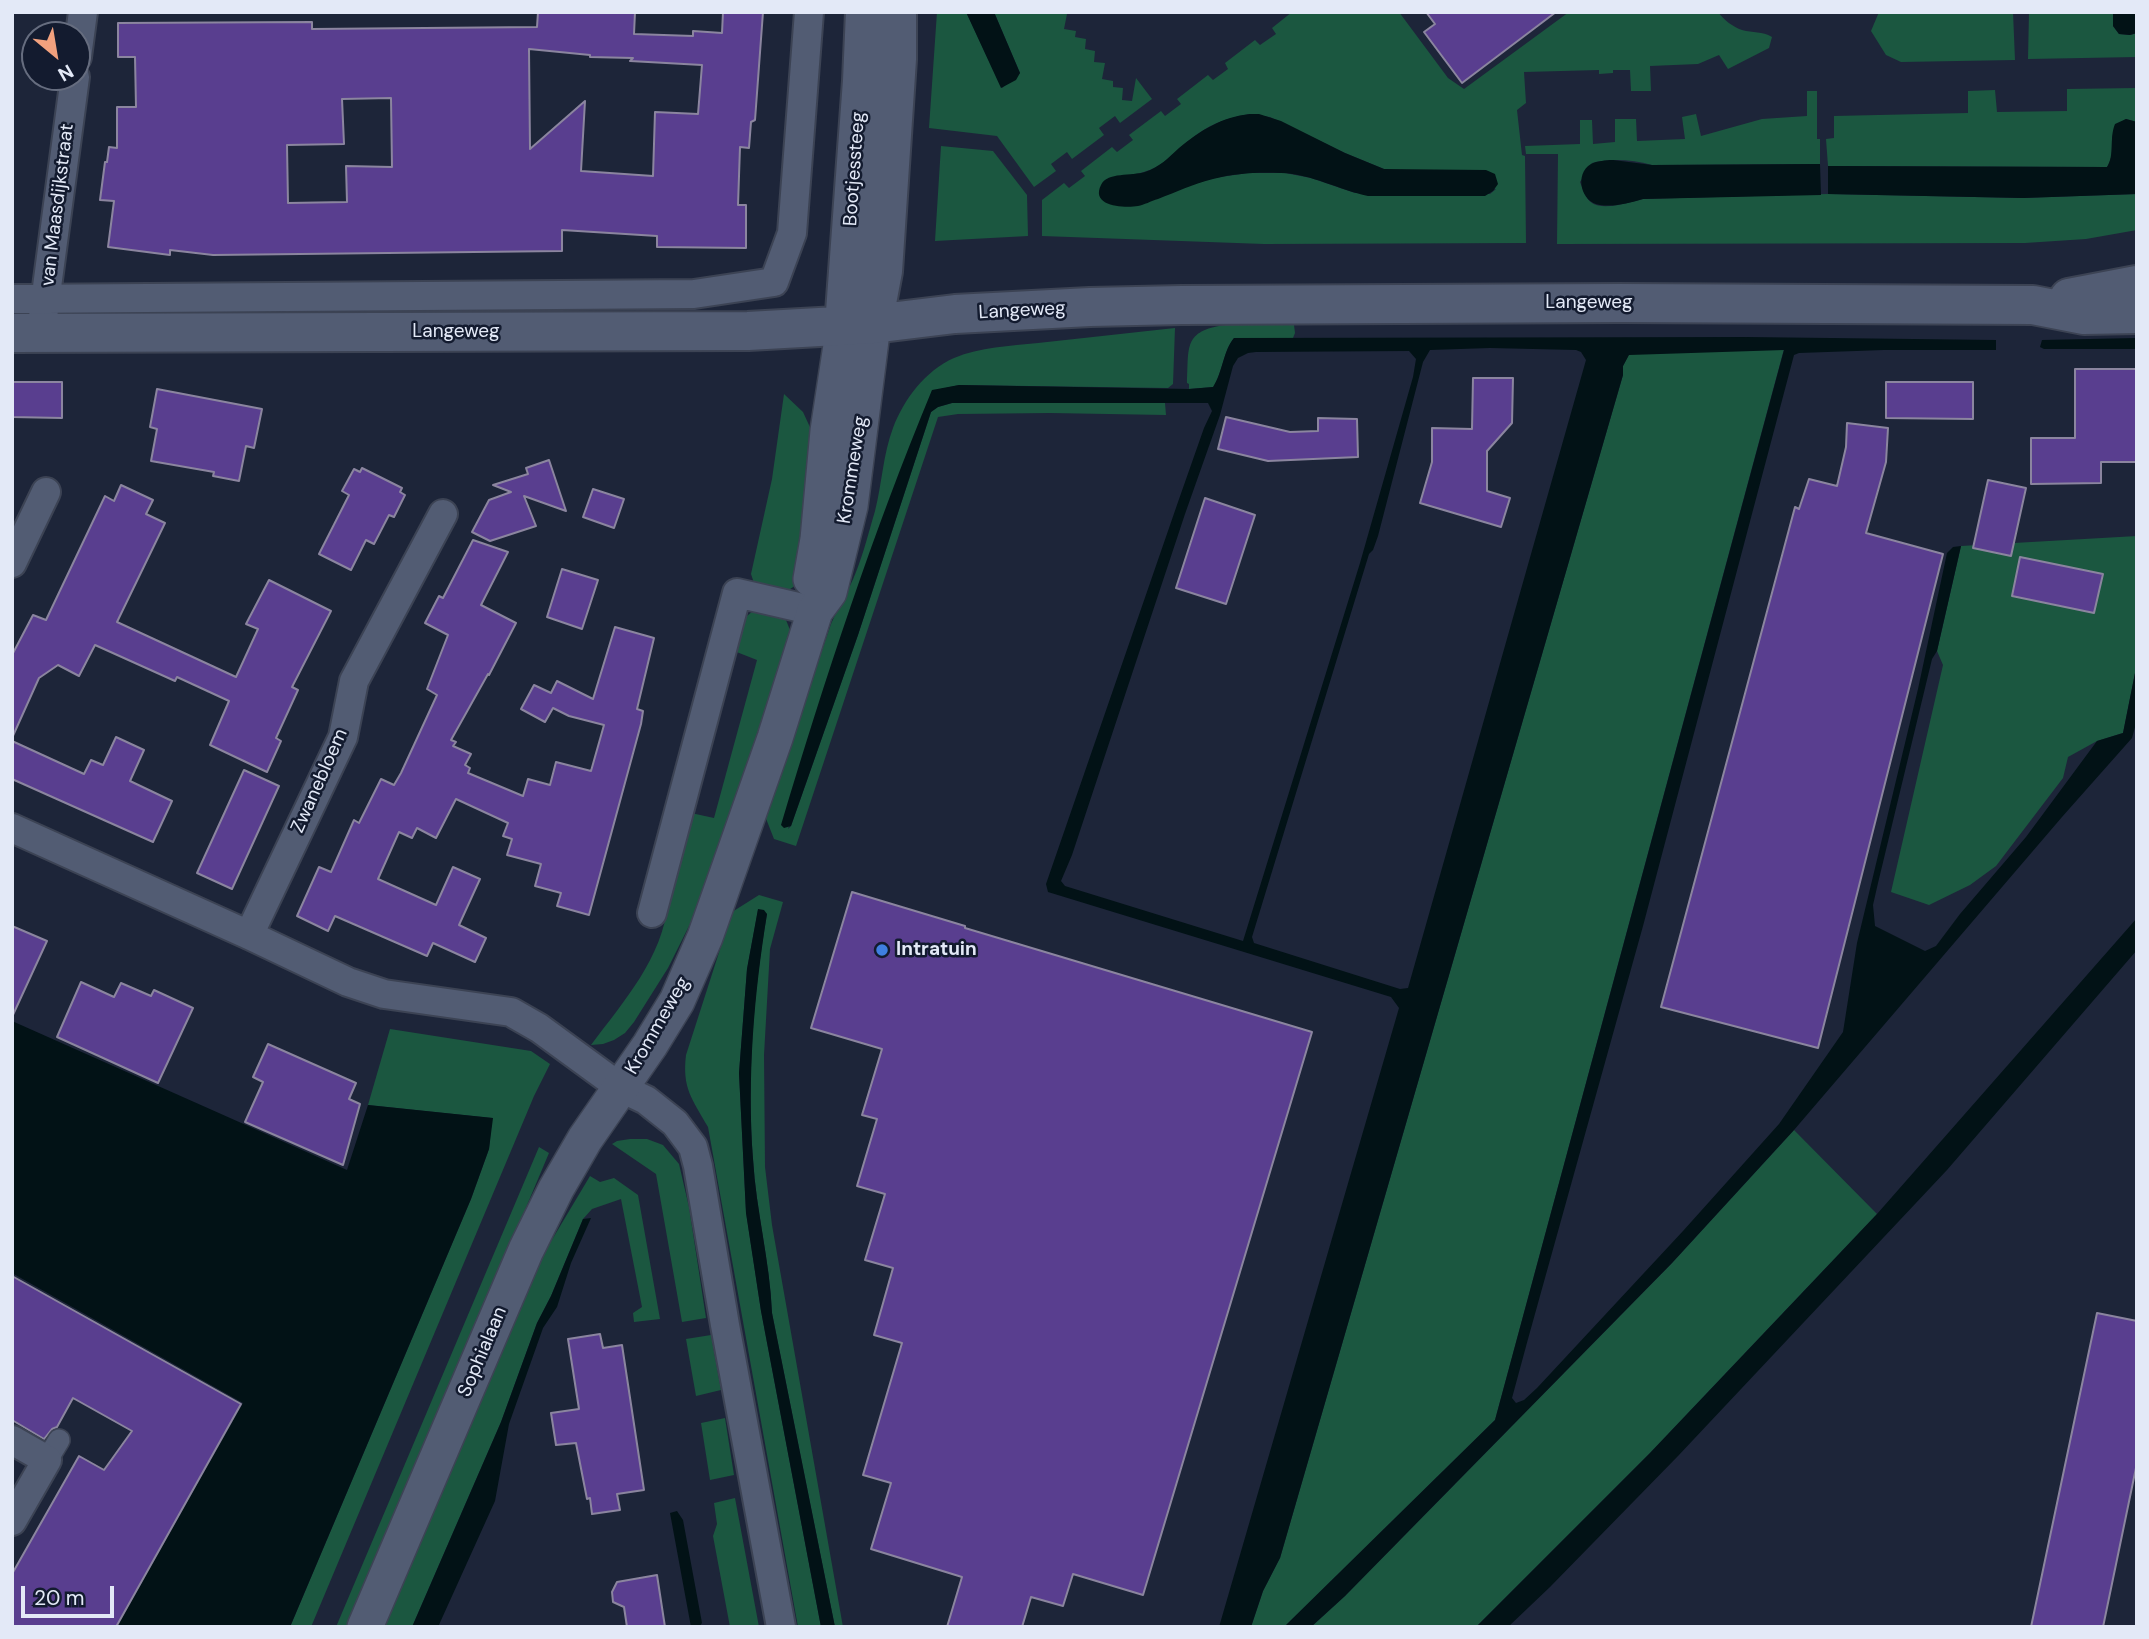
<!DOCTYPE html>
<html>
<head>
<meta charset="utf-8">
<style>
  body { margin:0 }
  #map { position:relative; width:2149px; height:1639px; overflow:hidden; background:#1d2539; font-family:"DM Sans",sans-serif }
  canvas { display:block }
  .frame { position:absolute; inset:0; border:14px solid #e3e9f7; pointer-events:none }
  .north { position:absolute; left:21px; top:21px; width:70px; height:70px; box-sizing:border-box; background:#131b2f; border:2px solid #666d7f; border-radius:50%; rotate:150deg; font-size:19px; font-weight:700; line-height:28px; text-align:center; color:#e3e9f7 }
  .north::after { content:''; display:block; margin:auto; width:24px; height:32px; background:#f2a17e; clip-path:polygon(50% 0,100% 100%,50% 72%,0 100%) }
  .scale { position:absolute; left:21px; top:1586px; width:93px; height:32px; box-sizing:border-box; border:4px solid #e3e9f7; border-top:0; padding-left:9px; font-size:21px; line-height:24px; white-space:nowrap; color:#e3e9f7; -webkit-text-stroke:5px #131b2f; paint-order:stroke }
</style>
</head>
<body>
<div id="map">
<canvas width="2149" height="1639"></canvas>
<div class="frame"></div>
<div class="north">N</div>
<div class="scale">20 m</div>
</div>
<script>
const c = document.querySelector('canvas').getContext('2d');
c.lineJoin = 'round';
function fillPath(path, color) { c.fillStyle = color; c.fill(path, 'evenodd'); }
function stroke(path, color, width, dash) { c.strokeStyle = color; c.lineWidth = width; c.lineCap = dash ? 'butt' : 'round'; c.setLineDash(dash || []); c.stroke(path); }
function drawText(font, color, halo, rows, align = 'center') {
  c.font = font + ' "DM Sans",sans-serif'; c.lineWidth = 5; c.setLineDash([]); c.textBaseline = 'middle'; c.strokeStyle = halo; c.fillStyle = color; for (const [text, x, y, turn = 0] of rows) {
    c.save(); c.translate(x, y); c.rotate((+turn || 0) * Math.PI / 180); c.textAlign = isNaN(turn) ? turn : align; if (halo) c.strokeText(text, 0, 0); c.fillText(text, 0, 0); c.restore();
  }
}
fillPath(new Path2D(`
  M937 12H966L1002 88 1020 73 994 12 1067 14 1064 29 1076 31 1075 37 1086 39 1085 49 1095 51 1094 62 1105 63 1102 79 1113 81V87L1123 88 1122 100 1132 101 1136 78 1152 99 1120 123 1115 116 1099 128 1104 135 1072 159 1067 152 1051 164 1056 171 1034 187 997 136 929 128Z
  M1292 12H1399L1448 78 1464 89 1569 12H1718C1724 20 1733 27 1742 30 1753 33 1762 31 1772 37L1769 48 1728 69 1719 55 1698 64 1650 66 1651 91H1631L1630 70H1613V73L1599 74V70L1524 72 1526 103 1517 110 1522 155 1525 156 1526 243 1264 244 1042 236V200L1064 183 1069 188 1085 176 1081 171 1112 147 1117 152 1133 140 1129 135 1161 111 1165 116 1181 104 1177 99 1208 75 1213 80 1228 69 1225 63 1255 40 1260 45 1276 34 1272 28ZM1249 114 1270 117 1345 153 1384 169 1496 189 1490 194 1355 193 1311 178 1285 173H1248L1214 178 1187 186 1169 194 1108 178C1124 176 1141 175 1156 167 1166 162 1173 154 1182 146 1206 126 1219 120 1249 114Z
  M1879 12H2013L2015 60 1901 62 1886 55 1871 31Z
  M2029 12H2113V26L2119 34 2130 35 2137 33V57L2028 59Z
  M2137 88V122L2126 119C2102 133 2119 150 2107 167L1828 166 1826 139 1834 138V116L1968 113V91L1995 90 1997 112 2067 111V89Z
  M1807 91H1817V139H1820V164L1652 165C1632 160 1613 158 1592 163L1580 182C1583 189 1585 198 1592 203 1604 211 1630 202 1643 199L1828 194 2022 198 2137 194V230L2086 239 2025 243 1557 244 1558 154H1526L1525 146 1580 144V120H1592L1593 144 1615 142V119H1636L1637 141 1685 139 1682 117 1696 114 1701 136 1762 119 1807 116Z
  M941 146 993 151 1027 195 1028 236 935 241Z
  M1225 325H1294L1295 333 1293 338H1234C1224 350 1222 372 1214 387L1189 389V384L1187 383C1189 347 1183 331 1225 325Z
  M1175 328 1173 384 1168 388 959 385 932 391 788 829 791 826 858 635 931 412 938 407 952 403H1165L1166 415 1050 413 958 414 938 417 796 846 774 839 765 816 831 624C839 606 849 590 856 572 864 552 869 531 875 511 882 484 883 454 893 428 904 399 925 371 954 358 980 347 1010 346 1038 343 1084 338 1129 333 1175 328Z
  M1784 349 1495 1420 1284 1627H1251L1263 1591 1280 1558 1623 375V366L1629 354Z
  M784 394 803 412 815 438 803 580 786 592 754 583 751 574 772 479Z
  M2137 536V663L2123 733 2097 741 2068 757 2063 778 1996 866 1970 885 1929 905 1891 892 1943 665 1937 651 1961 546Z
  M753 611 786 620 790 630V636L716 861 699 906 668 968 634 1022 625 1033 614 1040 603 1044 591 1045C623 1002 663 958 668 902L691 813 714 818 757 660 734 651 742 620Z
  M759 895 783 902 770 949 764 1055 765 1167 772 1225 843 1627H835L772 1313C770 1261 756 1211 753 1159 747 1078 753 994 767 914L758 910 747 969 739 1073 746 1212 761 1311 821 1627H798L708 1127C692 1099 682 1088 686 1055L732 912Z
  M390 1029 531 1051 550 1064 534 1096 311 1627H290L471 1199 489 1149 492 1118 368 1105Z
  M1794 1130 1877 1214 1650 1453 1476 1627H1311L1345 1596 1672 1263Z
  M630 1139H647L663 1145 679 1164 689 1207 706 1318 682 1322 656 1174 612 1144 617 1141Z
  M539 1147 549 1153 349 1627H336Z
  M590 1176 600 1182 614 1178 638 1195 660 1319 634 1322 633 1313 642 1307 621 1199 592 1209 583 1219 551 1296 537 1323 501 1422 412 1627H383L516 1312 547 1248Z
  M711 1335 721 1390 696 1396 686 1339Z
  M725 1418 734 1475 710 1480 701 1423Z
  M735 1498 759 1627H730L713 1536 717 1524 714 1503Z`), '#1b5740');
fillPath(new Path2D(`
  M966 12H994L1020 73 1016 80 1001 88Z
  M2113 12H2137V33L2130 35 2119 34 2113 26Z
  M1250 114H1259L1281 121 1345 153 1384 169 1486 170 1495 174 1498 184 1493 191 1485 196H1368C1339 190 1312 174 1281 173 1258 172 1235 173 1213 179 1193 184 1176 192 1158 199 1151 201 1144 205 1138 206 1125 208 1090 207 1101 185 1107 172 1132 176 1145 172 1160 167 1168 158 1179 148 1201 130 1222 117 1250 114Z
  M2126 119 2137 122V194L2023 198 1828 194V166L2107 167C2115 155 2109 138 2115 124Z
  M1613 160 1652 165 1820 164 1821 195 1643 199C1629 203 1615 207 1600 205 1581 203 1574 174 1591 164 1597 161 1606 160 1613 160Z
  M1747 337 1996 340V350H1884L1799 353 1794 355 1643 926 1528 1339 1512 1398 1516 1403 1524 1400 1537 1388 1683 1231 1779 1124 1843 1032 1857 943 1918 689 1947 553 1953 547 1961 546 1937 651 1932 659 1878 883 1873 905 1875 926 1925 951 1936 946 1960 914 2026 837 2097 741 2123 733 2137 663V720L2132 738 2062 817 1794 1130 1672 1263 1345 1596 1311 1627H1284L1495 1420 1784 350 1629 355 1623 366V375L1280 1558 1263 1591 1251 1627H1219L1399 1008 1391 997 1048 892 1046 884 1178 502 1204 428 1212 411 1208 403H952L938 407 931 412 858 635 791 826 784 828 781 825C825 678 873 532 932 390L959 385 1189 389 1213 387C1223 372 1223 351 1234 338ZM1490 348 1576 350 1581 352 1586 360 1408 988 1400 989 1254 943 1252 937 1369 554 1373 550 1378 536 1423 362 1430 350ZM1409 351 1416 359 1413 377 1360 563 1243 941 1065 886 1061 881 1072 855 1185 514 1220 415 1233 366 1238 358 1248 353 1256 352Z
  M2137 338V349H2044L2040 347 2042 340Z
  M758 909 764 910 767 914C754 994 747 1078 753 1159 756 1211 770 1261 772 1313L835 1627H821L761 1311 746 1213 739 1073 747 969Z
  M2137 918V950L1947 1170 1678 1456 1550 1587 1508 1627H1476L1650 1453 1877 1214Z
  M12 1021 347 1170 368 1105 493 1118 489 1149 471 1199 290 1627H117L243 1403 12 1273Z
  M591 1218 571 1263 557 1307 543 1328 509 1424 495 1501 438 1627H412L501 1422 537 1323 551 1296 583 1219Z
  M677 1511 683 1520 702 1623 699 1627H691L670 1513Z`), '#021216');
const building = new Path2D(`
  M538 12H635L634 34 693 36V31L722 33 723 12H763L755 120 751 122 749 148 740 147 738 205H746V248L657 247V236L562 230V251L213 255 170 250V255L108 247 114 201 100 200 105 162H107L109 147 117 148V107H136L135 57H118V23L312 22V29L537 27ZM529 49 590 55V57L633 58 630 61 702 65 698 114 655 112 653 176 581 171 585 101 530 149ZM391 98 392 167 346 166 347 202 288 203 287 145 344 144 342 99Z
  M1426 12H1556L1462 83 1424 32 1435 24Z
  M2075 369H2137V462H2101V483L2031 484V438H2075Z
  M1473 378H1513L1512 423 1487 451V491L1510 498 1501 527 1420 503 1432 462V428L1472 429Z
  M12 382H62V418L12 417Z
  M1886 382H1973V419L1886 418Z
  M157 389 262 409 254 448 246 446 239 481 213 476 214 472 151 461 157 429 150 427Z
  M1226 417 1290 432 1318 431V418L1357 419 1358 457 1268 461 1218 449Z
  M1847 423 1888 428 1886 462 1866 533 1943 554 1818 1048 1661 1007 1795 507 1799 509 1809 479 1837 486 1846 447Z
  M549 460 566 511 524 496 536 526 490 541 472 532 489 500 511 492 493 485 528 474 526 468Z
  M362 468 402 488 400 492 405 495 394 517 389 515 374 544 366 540 351 570 319 554 349 495 342 491 354 469 360 472Z
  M1988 480 2026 488 2011 556 1973 548Z
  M121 485 153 500 146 514 165 523 117 622 236 677 258 629 246 624 269 580 331 611 292 687 298 690 276 738 281 741 267 772 210 745 229 701 177 677 175 681 95 645 79 676 58 665 39 678 12 738V655L33 615 46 620 105 496 114 501Z
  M593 489 624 499 614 528 583 517Z
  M1205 498 1255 515 1226 604 1176 588Z
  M473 540 508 552 481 605 516 623 489 675 488 674 451 740 456 742 453 746 471 754 465 765 470 768 468 773 523 796 528 779 550 785 556 762 591 771 604 725 569 716 553 708 545 722 521 709 534 685 551 693 557 681 593 699 615 627 654 638 637 709 643 711 641 724 589 915 557 906 561 893 535 886 541 864 507 855 512 839 503 836 508 823 456 799 436 838 417 828 412 838 399 832 378 879 436 905 453 867 480 879 459 925 486 938 475 962 433 943 427 956 335 916 328 931 297 916 319 867 331 872 354 820 359 823 381 779 394 785 401 773 437 695 427 689 448 635 425 623 439 596 443 598Z
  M2020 557 2103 574 2094 613 2012 596Z
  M562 569 598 580 582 629 547 617Z
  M116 737 144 750 130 781 172 801 153 842 12 779V741L84 774 91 760 103 765Z
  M244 770 279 786 232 889 197 873Z
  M852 892 965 926V928L1312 1032 1143 1595 1073 1574 1063 1606 1031 1597 1022 1627H947L962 1577 871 1549 891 1483 863 1475 902 1343 874 1335 893 1268 865 1260 885 1194 857 1186 877 1119 862 1115 882 1049 811 1028Z
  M12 926 47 941 12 1017Z
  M81 982 114 997 121 983 151 996 154 990 193 1008 158 1083 57 1037Z
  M268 1044 356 1083 349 1099 360 1104 343 1165 245 1122 263 1082 253 1077Z
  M12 1276 241 1404 116 1627H12V1574L79 1456 104 1470 132 1431 73 1398 57 1427 52 1429 44 1439 12 1420Z
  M2097 1313 2137 1321V1463L2103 1627H2031Z
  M600 1334 603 1348 622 1345 644 1490 617 1494 620 1510 592 1514 590 1498 587 1499 576 1443 556 1445 551 1413 579 1409 568 1339Z
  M657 1575 665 1627H627L624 1607 613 1602 612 1592 617 1582Z`);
fillPath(building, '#593e8f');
stroke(building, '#8b859f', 2);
const pedestrian = new Path2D(`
  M47 1460 59 1440`);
const minor = new Path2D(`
  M77 57 83 12
  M12 299 694 294 774 282 792 233 809 12
  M43 317 75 77
  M12 563 46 492
  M12 828 249 935 348 982 384 994 511 1012 539 1028 621 1088 646 1100 675 1123 693 1147 698 1166 725 1325 781 1627
  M652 913 737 593 815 611
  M249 935 343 737 354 681 443 514
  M12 1440 47 1460 12 1521`);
const tertiary = new Path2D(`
  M811 579 818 539 828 431 844 326
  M365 1627 526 1250 556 1189 585 1139 650 1045 677 1001 705 937 775 738 815 611 829 592 850 506 873 324`);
const secondary = new Path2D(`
  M2069 298 2137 285
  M873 324 883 271 897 59V12
  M844 326 862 81 865 12
  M12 333 748 331 873 324 955 314 1090 307 1182 305 1621 303 2033 305 2084 315 2137 314`);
stroke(pedestrian, '#3c4354', 24);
stroke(minor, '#3c4354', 32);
stroke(tertiary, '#3c4354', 38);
stroke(secondary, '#3c4354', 42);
stroke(pedestrian, '#525c73', 21);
stroke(minor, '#525c73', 28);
stroke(tertiary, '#525c73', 35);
stroke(secondary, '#525c73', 38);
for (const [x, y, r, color] of [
  [882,950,7,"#3f7fe0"]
]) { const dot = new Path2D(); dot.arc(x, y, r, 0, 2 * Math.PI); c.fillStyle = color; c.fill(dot); stroke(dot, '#131b2f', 2.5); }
drawText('19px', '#e3e9f7', '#131b2f', [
  ["Bootjessteeg",855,169,-86],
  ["van Maasdijkstraat",58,205,-83],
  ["Langeweg",1589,303],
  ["Langeweg",1022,311,-3],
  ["Langeweg",456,332],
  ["Krommeweg",853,470,-81],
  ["Zwanebloem",320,781,-66],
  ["Krommeweg",658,1026,-60],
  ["Sophialaan",483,1352,-67]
]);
drawText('bold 19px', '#e3e9f7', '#131b2f', [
  ["Intratuin",896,950]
], 'left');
</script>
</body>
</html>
